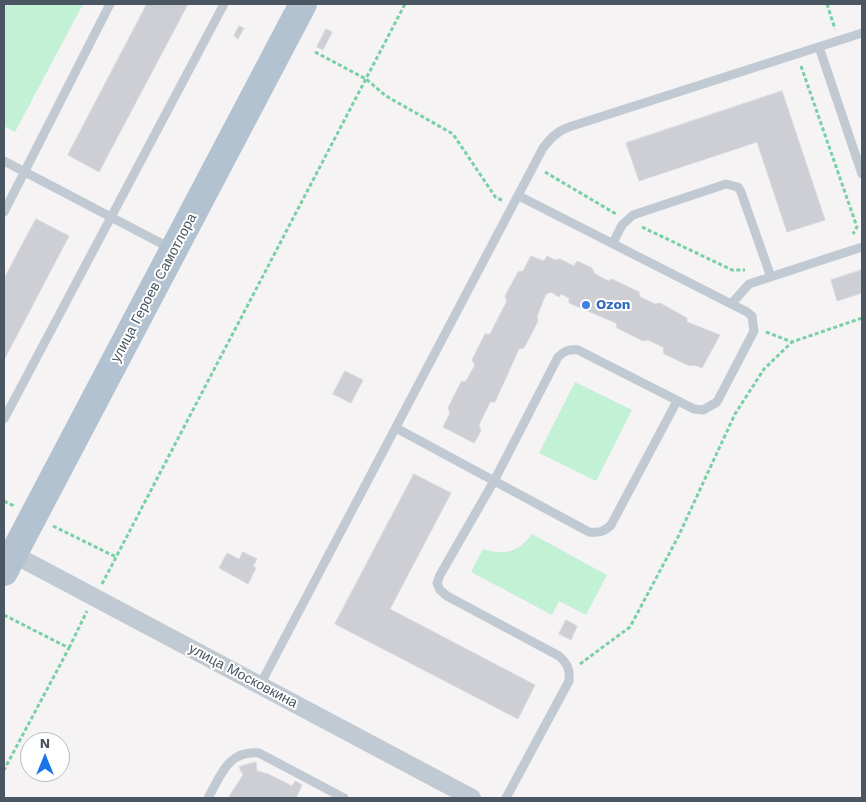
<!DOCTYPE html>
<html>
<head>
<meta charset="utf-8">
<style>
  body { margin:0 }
  #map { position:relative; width:866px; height:802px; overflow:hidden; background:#f5f3f3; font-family:"Work Sans",sans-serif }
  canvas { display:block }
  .frame { position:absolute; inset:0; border:5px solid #4a5661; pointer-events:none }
  .north { position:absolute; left:20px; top:732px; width:50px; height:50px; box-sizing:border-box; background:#fff; border:1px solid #b7bbc0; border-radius:50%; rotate:0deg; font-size:14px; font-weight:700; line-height:20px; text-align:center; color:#4a5661 }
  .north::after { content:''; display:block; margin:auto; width:18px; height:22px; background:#1a73e8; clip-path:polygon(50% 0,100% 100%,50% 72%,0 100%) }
</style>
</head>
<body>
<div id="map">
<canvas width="866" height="802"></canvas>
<div class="frame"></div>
<div class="north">N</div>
</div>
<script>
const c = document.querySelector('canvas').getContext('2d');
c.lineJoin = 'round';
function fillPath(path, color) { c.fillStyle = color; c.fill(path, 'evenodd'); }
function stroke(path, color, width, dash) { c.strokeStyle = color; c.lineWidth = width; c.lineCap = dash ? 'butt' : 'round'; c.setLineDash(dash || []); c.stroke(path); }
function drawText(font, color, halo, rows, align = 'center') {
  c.font = font + ' "Work Sans",sans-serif'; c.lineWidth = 4; c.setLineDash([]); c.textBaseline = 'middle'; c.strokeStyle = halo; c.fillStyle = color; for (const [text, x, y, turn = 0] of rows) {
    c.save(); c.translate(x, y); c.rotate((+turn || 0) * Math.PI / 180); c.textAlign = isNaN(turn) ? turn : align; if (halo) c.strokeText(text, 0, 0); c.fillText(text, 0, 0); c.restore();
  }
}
fillPath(new Path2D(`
  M4 4H83L15 132 4 126Z
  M575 382 632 410 596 481 539 453Z
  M532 534 607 575 586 615 559 601 552 615 471 572 483 549C504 556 519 552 532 534Z`), '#c3f1d5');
const building = new Path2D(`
  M147 4H188L99 172 68 155Z
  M239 26 244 28 238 39 234 36Z
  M326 29 332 32 323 50 317 47Z
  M782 91 825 220 787 232 757 142 639 181 626 143Z
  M36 219 69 236 4 360V279Z
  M531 256 544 261 547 256 555 260 560 259 574 266 577 261 592 268 594 273 608 281 612 279 639 292 640 297 655 304 660 303 687 318V322L720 335 702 368 694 365 690 366 664 354 663 347 648 340 643 341 617 328 616 323 569 303V298L561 294 559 297 551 292 546 294 537 316 538 321 524 348 519 349 495 402H490L479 425 481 431 474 443 443 427 450 413 448 408 461 382 466 381 475 365 472 360 485 334H490L507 301 505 296 518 272 523 271Z
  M862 270V293L837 301 831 280Z
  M345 371 363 380 351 403 333 394Z
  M414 474 451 493 390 609 535 685 518 719 335 624Z
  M243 552 257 559 253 566 256 568 248 584 219 568 227 553 239 559Z
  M566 620 577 626 571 640 559 634Z
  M256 762 257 771 268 774 292 786 295 781 302 785 296 798H228L243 775 239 767Z`);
fillPath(building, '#cdcfd5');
stroke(building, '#d7d9de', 1);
stroke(new Path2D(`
  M827 4 835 29
  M315 52 366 79 386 96 453 134 496 198 502 200
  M801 66 857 227 853 234
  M545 172 616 214
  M642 227 732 270H745
  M766 332 792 342 862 318
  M4 501 14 506
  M53 526 116 557
  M102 584 405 4
  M4 615 69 648 4 770
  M69 648 87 611
  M580 664 630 627 678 537 735 414 764 369 792 342`), '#7ad0a6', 3, [4, 2.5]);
stroke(new Path2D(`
  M819 47 862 174
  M4 161 172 249
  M4 212 110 4
  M613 243 622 225 633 215 726 184 738 187 741 192 771 277
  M732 303 749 284 862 247
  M4 419 224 4
  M396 428 589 532C598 533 604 532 611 525L677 401
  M260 685 543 148C551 138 557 131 569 127L862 33
  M208 798C221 775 228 750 259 753L344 798
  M506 798 569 681C570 670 568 664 559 656L447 596 440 590 437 583 440 575 494 481 558 357C564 351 569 349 578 350L694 409 703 410 717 402 754 331 752 316 747 312 519 196`), '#c1cad2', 9);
stroke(new Path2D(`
  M13 554 472 798`), '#c1cad2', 18);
stroke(new Path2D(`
  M4 572 303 4`), '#b3c2d1', 28);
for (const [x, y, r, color] of [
  [586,305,5,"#3f7fe0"]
]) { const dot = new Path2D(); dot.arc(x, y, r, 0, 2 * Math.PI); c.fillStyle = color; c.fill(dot); stroke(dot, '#fff', 2); }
drawText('14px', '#4a5661', '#fff', [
  ["улица Героев Самотлора",154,288,-62],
  ["улица Московкина",243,676,28]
]);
drawText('bold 14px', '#366cbe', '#fff', [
  ["Ozon",596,305]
], 'left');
</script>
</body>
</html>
